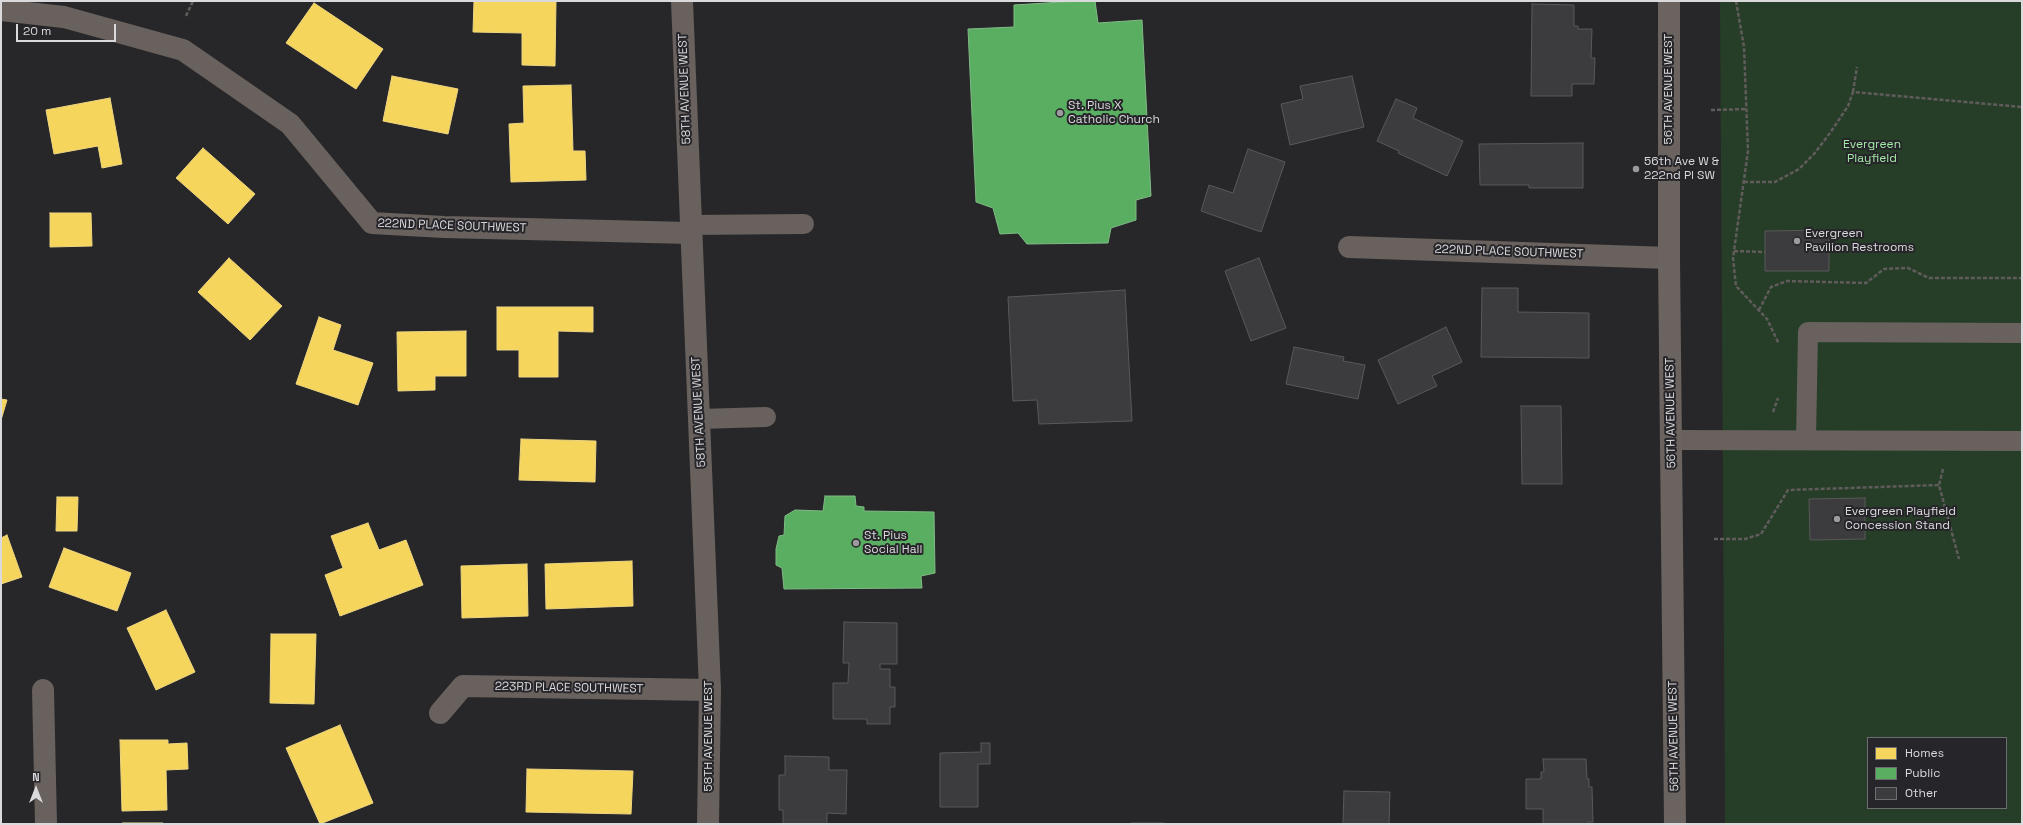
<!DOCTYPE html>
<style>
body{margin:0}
#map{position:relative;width:2023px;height:825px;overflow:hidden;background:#272628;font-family:"Space Grotesk",sans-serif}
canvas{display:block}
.frame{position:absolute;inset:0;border:2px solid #dad9dc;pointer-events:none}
.legend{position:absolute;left:1867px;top:737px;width:140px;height:72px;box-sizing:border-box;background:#262529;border:1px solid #6e6d71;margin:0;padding:5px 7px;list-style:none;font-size:12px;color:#dad9dc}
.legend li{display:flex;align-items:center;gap:8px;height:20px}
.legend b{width:20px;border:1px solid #6e6d71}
.north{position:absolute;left:16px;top:769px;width:40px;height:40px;-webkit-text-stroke:3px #262529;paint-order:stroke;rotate:0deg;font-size:11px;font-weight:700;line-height:16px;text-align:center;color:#dad9dc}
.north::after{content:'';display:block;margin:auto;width:14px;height:18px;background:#dad9dc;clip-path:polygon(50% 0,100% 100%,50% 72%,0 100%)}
.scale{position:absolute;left:16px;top:24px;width:100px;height:18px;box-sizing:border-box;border:2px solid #dad9dc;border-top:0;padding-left:5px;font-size:12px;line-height:14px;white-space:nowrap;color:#dad9dc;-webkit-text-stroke:3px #262529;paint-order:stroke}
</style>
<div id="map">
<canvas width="2023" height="825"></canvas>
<div class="frame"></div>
<ul class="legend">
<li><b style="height:11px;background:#f6d55c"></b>Homes</li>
<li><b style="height:11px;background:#5aae61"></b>Public</li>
<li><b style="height:11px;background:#3c3b3d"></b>Other</li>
</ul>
<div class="north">N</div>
<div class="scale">20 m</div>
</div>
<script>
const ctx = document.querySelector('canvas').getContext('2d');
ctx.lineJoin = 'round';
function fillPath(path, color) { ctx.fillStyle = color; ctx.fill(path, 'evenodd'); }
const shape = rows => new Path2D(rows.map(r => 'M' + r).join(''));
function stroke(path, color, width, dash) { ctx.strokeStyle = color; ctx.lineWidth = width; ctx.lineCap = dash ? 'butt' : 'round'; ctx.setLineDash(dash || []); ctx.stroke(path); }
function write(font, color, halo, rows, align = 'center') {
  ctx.font = font + ' "Space Grotesk",sans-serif'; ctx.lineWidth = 4; ctx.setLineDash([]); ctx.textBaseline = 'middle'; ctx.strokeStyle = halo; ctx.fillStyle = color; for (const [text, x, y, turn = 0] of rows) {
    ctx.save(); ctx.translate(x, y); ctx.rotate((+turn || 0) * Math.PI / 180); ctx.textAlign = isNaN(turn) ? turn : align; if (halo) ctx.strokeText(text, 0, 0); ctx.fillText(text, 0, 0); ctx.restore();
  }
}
fillPath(shape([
 [1720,1,2022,1,2022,824,1725,824],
 [1868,738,2006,738,2006,808,1868,808]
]), '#263e28');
const homes = shape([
 [474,1,556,1,555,66,522,65,522,33,473,32,474,1],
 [314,3,383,49,356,89,286,43,314,3],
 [392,76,458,89,448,134,383,121,392,76],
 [571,85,573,151,585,151,586,180,511,182,509,124,524,123,523,86,571,85],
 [110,98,122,164,102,168,98,146,54,154,46,110,110,98],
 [203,148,255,194,228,224,176,178,203,148],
 [50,213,91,213,92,246,50,247,50,213],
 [229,258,282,306,250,340,198,292,229,258],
 [497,307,593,307,593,332,558,331,558,377,519,377,519,350,497,350,497,307],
 [319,317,341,325,333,350,373,363,358,405,296,384,319,317],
 [466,331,466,376,435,376,435,390,398,391,397,332,466,331],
 [1,399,7,400,1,420,1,399],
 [521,439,596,441,595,482,519,480,521,439],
 [57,497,78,497,77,531,56,531,57,497],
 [368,523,379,550,406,540,423,585,340,616,325,575,343,568,331,536,368,523],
 [7,535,22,577,1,584,1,538,7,535],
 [64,548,131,573,117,611,49,587,64,548],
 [632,561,633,606,546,609,545,564,632,561],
 [527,564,528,616,462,618,461,566,527,564],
 [166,610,195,672,156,690,127,628,166,610],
 [271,634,316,634,314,704,270,703,271,634],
 [340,725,373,803,320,824,286,748,340,725],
 [120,740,168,740,168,744,187,743,188,769,166,770,167,810,122,811,120,740],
 [527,769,633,771,631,814,526,812,527,769],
 [123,823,163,823,163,824,123,824,123,823]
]);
fillPath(homes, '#f6d55c');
stroke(homes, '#eed682', 1);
const public = shape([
 [1078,1,1095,1,1098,23,1142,20,1151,196,1136,200,1136,220,1111,228,1108,243,1027,244,1018,233,1000,234,993,208,976,202,968,29,1014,27,1014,5,1078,1],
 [825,496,855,496,856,506,864,507,864,511,934,512,935,573,921,576,922,588,784,589,782,568,776,565,776,549,779,536,784,535,785,516,795,510,823,511,825,496]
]);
fillPath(public, '#5aae61');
stroke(public, '#80bb86', 1);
const building = shape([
 [1532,4,1574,5,1574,26,1578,26,1578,29,1592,29,1591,58,1595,58,1594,84,1572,84,1572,96,1531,96,1532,4],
 [1352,76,1364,127,1290,145,1281,104,1303,99,1300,86,1352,76],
 [1396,99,1417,108,1413,118,1463,141,1447,176,1398,153,1399,151,1377,141,1396,99],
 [1583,143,1583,188,1529,188,1529,185,1480,185,1479,144,1583,143],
 [1248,149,1285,162,1261,232,1201,211,1209,185,1233,193,1248,149],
 [1829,230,1829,271,1765,271,1765,231,1829,230],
 [1259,258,1286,328,1251,341,1225,271,1259,258],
 [1482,288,1518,288,1518,312,1589,313,1589,358,1481,357,1482,288],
 [1125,290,1132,421,1039,424,1037,400,1013,401,1008,297,1125,290],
 [1446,327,1462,362,1432,376,1437,386,1398,404,1378,360,1446,327],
 [1294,347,1344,357,1343,361,1365,365,1358,399,1286,384,1294,347],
 [1521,406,1561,406,1562,484,1522,484,1521,406],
 [1865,498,1865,539,1810,540,1809,499,1865,498],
 [844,622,897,623,897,664,880,664,880,669,890,669,890,687,895,687,895,707,890,707,890,724,867,724,867,719,833,719,833,683,848,683,849,663,843,663,844,622],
 [981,743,990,743,990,764,978,764,978,807,940,807,940,753,981,752,981,743],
 [785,756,829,757,829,770,847,770,846,814,827,813,827,824,783,824,783,810,779,810,779,775,785,775,785,756],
 [1543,759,1586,759,1587,779,1589,779,1589,787,1592,787,1593,822,1588,822,1588,824,1543,824,1543,809,1526,809,1526,779,1541,779,1541,772,1544,772,1543,759],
 [1344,791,1390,792,1389,824,1343,824,1344,791],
 [1132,823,1164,823,1164,824,1132,824,1132,823]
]);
fillPath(building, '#3c3b3d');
stroke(building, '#59585a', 1);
stroke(shape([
 [1736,1,1744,47,1748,151,1733,258,1736,286,1767,319,1779,344],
 [186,16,193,1],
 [1853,92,1857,67],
 [1711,110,1747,109],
 [1744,182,1775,182,1799,169,1814,154,1830,133,1848,106,1853,92,2022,107],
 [1734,251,1765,252],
 [1759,310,1771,287,1787,281,1866,283,1884,269,1908,268,1929,278,2022,278],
 [1773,412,1778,398],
 [1943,469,1939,485,1959,559],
 [1714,539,1745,539,1761,534,1788,490,1939,485]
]), '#605c5b', 2.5, [4, 2]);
stroke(shape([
 [690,225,804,224],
 [700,419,766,417],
 [1671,440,2022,441],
 [1806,440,1808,332,2022,333]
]), '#68615d', 20);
stroke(shape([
 [1,10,64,17,183,50,290,124,372,223,444,227,690,233],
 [1349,247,1669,258],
 [43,690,46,824],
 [440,713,463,686,710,690]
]), '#68615d', 22);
stroke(shape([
 [682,1,710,690,708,824]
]), '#68615d', 22);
stroke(shape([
 [1669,1,1669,258,1675,824]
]), '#6b635f', 22);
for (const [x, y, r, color] of [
 [1060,113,4,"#9b9a9d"],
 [1636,169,4,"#9b9a9d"],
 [1797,241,4,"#9b9a9d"],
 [1837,519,4,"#9b9a9d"],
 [856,543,4,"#9b9a9d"]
]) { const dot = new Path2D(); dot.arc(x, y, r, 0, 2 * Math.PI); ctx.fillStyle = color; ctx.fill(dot); stroke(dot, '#262529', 1.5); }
write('12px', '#dad9dc', '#262529', [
 ["58TH AVENUE WEST",685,89,-92],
 ["56TH AVENUE WEST",1669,89,-90],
 ["222ND PLACE SOUTHWEST",452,226,2],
 ["222ND PLACE SOUTHWEST",1509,252,2],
 ["58TH AVENUE WEST",699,412,-93],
 ["56TH AVENUE WEST",1671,413,-91],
 ["223RD PLACE SOUTHWEST",569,688,1],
 ["58TH AVENUE WEST",709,736,-90],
 ["56TH AVENUE WEST",1674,736,-91]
]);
write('12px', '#dad9dc', '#262529', [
 ["St. Pius X",1068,106],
 ["Catholic Church",1068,120],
 ["56th Ave W &",1644,162],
 ["222nd Pl SW",1644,176],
 ["Evergreen",1805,234],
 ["Pavilion Restrooms",1805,248],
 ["Evergreen Playfield",1845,512],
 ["Concession Stand",1845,526],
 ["St. Pius",864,536],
 ["Social Hall",864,550]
], 'left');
write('12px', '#a2e8a6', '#262529', [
 ["Evergreen",1872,145],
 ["Playfield",1872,159]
]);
</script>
